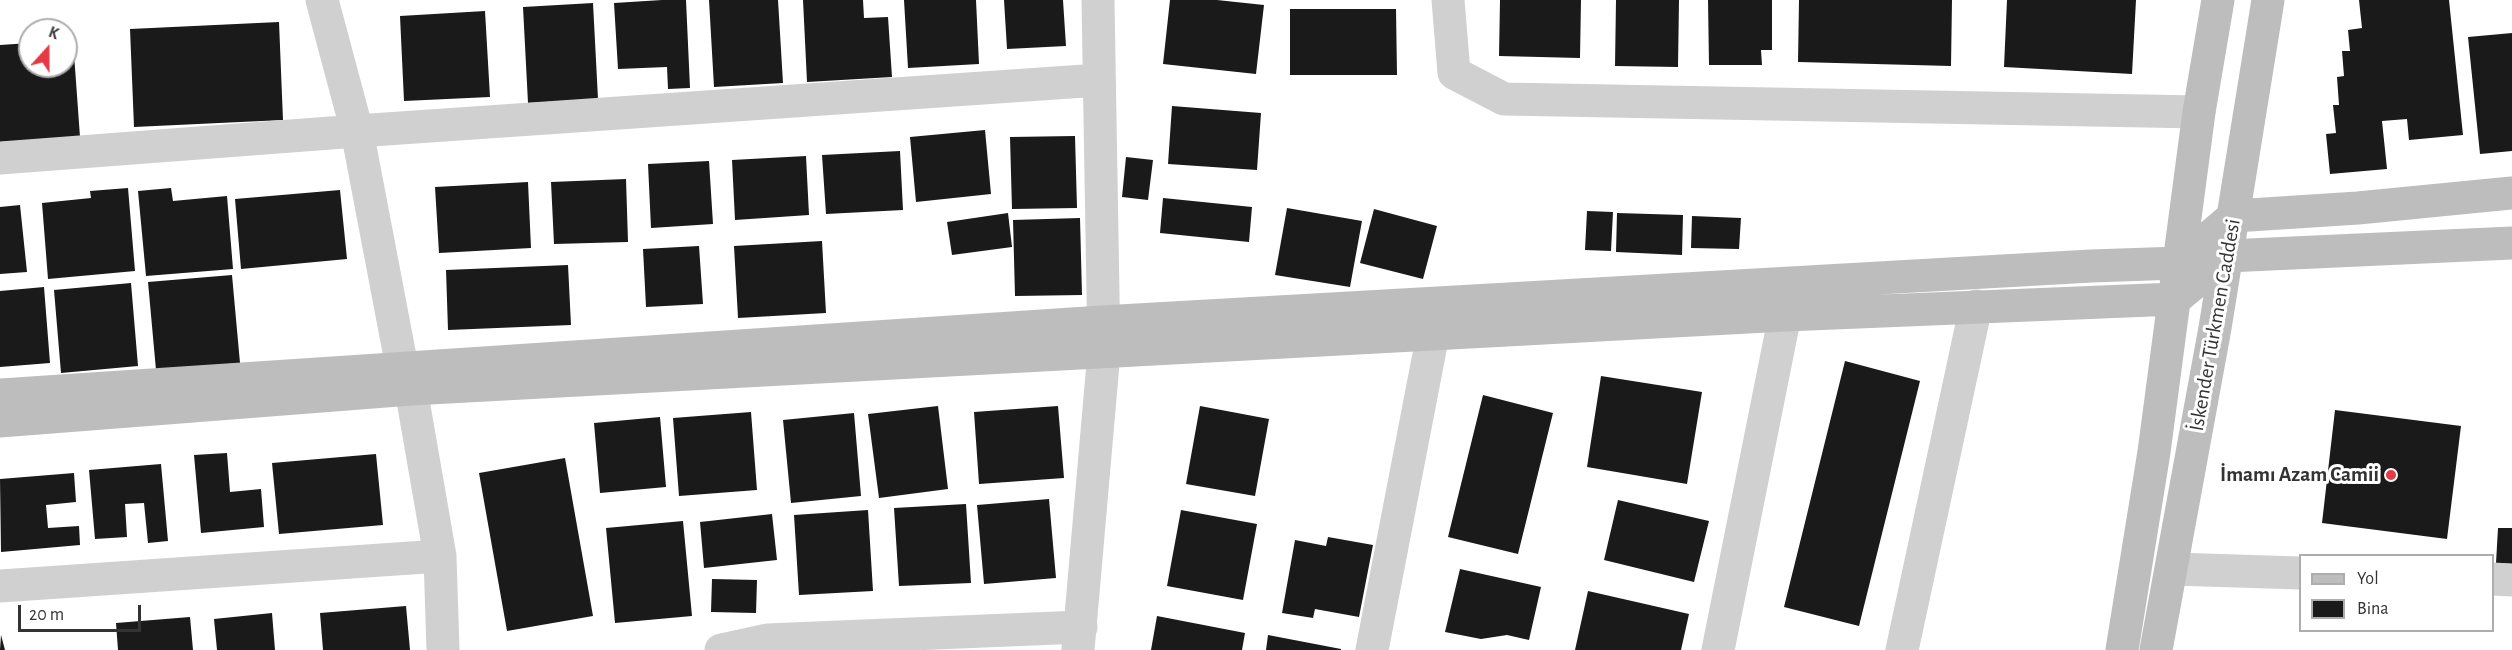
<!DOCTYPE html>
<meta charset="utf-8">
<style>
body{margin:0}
#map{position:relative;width:2512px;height:650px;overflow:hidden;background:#fff;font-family:"Alegreya Sans",sans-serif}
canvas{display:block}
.legend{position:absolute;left:2299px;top:554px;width:195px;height:78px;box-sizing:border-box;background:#fff;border:2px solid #adadad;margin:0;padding:8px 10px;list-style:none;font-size:18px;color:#333}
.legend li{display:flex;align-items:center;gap:12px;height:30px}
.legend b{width:30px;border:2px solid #adadad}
.north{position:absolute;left:18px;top:18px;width:60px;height:60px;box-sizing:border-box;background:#fff;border:2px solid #adadad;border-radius:50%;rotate:21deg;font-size:16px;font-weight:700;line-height:24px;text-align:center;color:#333}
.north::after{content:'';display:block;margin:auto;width:21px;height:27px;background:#e63946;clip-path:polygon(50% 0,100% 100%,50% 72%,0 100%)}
.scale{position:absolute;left:18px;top:605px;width:123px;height:27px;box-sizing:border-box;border:3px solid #333;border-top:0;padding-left:8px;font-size:18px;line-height:21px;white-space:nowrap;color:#333;-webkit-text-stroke:4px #fff;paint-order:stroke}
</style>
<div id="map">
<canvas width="2512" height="650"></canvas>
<ul class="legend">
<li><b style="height:8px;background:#bdbdbd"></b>Yol</li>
<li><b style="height:16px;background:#1a1a1a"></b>Bina</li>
</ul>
<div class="north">K</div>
<div class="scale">20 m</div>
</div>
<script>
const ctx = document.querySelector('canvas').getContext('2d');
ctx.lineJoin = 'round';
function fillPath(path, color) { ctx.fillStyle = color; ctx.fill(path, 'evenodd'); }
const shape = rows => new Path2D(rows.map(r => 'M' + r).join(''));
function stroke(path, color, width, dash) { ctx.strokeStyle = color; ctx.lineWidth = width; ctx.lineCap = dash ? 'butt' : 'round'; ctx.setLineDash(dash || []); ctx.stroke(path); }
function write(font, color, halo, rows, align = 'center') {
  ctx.font = font + ' "Alegreya Sans",sans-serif'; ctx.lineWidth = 6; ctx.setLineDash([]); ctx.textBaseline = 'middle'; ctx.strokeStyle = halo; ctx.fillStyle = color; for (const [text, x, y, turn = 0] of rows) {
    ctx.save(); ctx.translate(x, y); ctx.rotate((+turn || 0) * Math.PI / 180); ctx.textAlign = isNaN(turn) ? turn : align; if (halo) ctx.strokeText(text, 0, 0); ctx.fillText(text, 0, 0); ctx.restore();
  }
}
fillPath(shape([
 [662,0,686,0,690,88,668,89,667,67,618,69,614,3],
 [709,0,778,0,783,83,714,87],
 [803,0,863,0,864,18,888,17,892,77,807,82],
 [904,0,976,0,979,64,908,68],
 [1004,0,1063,0,1066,46,1007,49],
 [1170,0,1217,0,1264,5,1256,74,1163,64],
 [1500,0,1581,0,1580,58,1499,56],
 [1616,0,1679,0,1678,67,1615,66],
 [1708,0,1772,0,1772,50,1761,50,1762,65,1709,65],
 [1799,0,1952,0,1951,66,1798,62],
 [2007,0,2136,0,2132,74,2004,67],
 [2359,0,2449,0,2463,135,2409,140,2407,119,2382,121,2387,169,2330,174,2326,134,2336,133,2333,105,2339,105,2337,77,2344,76,2342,51,2350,51,2348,30,2362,28],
 [593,3,598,99,528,103,523,7],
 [1290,9,1396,9,1397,75,1290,75],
 [485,11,490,97,404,101,400,16],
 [279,22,283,120,134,127,130,29],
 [2512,33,2512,151,2480,154,2468,37],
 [66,40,73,40,80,137,0,142,0,45,30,43,30,66,66,66],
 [1172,106,1261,113,1257,170,1168,164],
 [985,130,991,194,916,202,910,137],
 [1075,136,1077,208,1012,209,1010,137],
 [900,151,903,210,826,214,822,155],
 [806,156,809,215,735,220,732,160],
 [1126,157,1153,160,1148,200,1122,197],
 [709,161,713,224,651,228,648,164],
 [626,179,628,242,554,244,551,182],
 [528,182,531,248,439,253,435,187],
 [128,188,135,271,48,279,42,203,91,198,90,191],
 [171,188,173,201,227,196,233,269,146,276,138,191],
 [340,190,347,259,241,269,235,199],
 [1163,198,1252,207,1249,242,1160,233],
 [20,205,27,272,0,274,0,207],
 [1287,208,1362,221,1350,287,1275,275],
 [1374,209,1437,226,1423,279,1360,263],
 [1587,211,1613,212,1611,251,1585,250],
 [1008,213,1012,247,952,255,947,222],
 [1617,213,1683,215,1682,255,1616,252],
 [1692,216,1741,218,1739,249,1691,248],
 [1080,218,1082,295,1015,296,1013,220],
 [822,241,826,313,738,318,734,246],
 [699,246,703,304,646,307,643,249],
 [568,265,571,325,448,330,446,270],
 [232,275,240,363,156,370,148,282],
 [131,283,138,366,61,373,54,290],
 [44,287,50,363,0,367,0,291],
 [1845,361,1920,381,1859,626,1784,607],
 [1601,376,1702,392,1687,484,1587,467],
 [1483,395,1553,413,1518,554,1448,537],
 [938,406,948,489,879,498,868,414],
 [1058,406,1064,478,979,484,974,412],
 [1200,406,1269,419,1255,496,1186,484],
 [2335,410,2461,426,2447,539,2322,523],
 [751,412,757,490,679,496,673,418],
 [854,413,861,496,791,503,783,420],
 [660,417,666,487,600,493,594,423],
 [227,453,230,492,261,489,264,527,201,533,194,455],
 [376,454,383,525,279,534,272,463],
 [565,458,593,616,507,631,479,473],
 [161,464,168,541,148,543,144,503,125,504,127,537,95,539,89,470],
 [74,473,76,502,46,505,48,528,79,526,80,545,1,552,0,479],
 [1049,499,1056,578,984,584,977,505],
 [1618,500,1709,521,1694,582,1604,560],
 [966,504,971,583,899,586,894,508],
 [868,510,873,591,799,595,794,515],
 [1181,510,1257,524,1243,600,1167,586],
 [772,514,777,560,704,568,700,522],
 [683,521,692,616,615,623,606,528],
 [2498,528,2512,528,2512,564,2496,563],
 [1328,537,1373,545,1359,617,1315,609,1313,618,1282,613,1295,540,1326,546],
 [1460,569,1541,587,1529,640,1507,635,1481,639,1445,632],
 [712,579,757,580,756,613,711,612],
 [1588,591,1689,614,1681,650,1575,650],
 [406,606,410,650,323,650,320,613],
 [272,613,275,650,217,650,214,619],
 [1157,616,1245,633,1242,650,1151,650],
 [190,617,193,650,118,650,116,623],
 [1,635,5,650,0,650],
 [1268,635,1341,649,1341,650,1266,650]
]), '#1a1a1a');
stroke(shape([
 [322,0,357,131,402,367,411,389,440,556,443,650],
 [1448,0,1454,73,1504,99,2199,112],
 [0,158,357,131,1099,80],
 [2173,569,2300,573],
 [2492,579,2512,580],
 [0,586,440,556],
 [721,650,767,640,1081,627],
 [1078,650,1104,352,1098,0],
 [1372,650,1433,334],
 [1718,650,1785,315],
 [1902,650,1976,306]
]), '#d0d0d0', 33);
stroke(shape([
 [0,395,1102,322,2091,266,2179,263,2234,216,2358,208,2512,193],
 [0,421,411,389,1785,315,2175,299,2227,256,2512,243],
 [2122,650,2154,452,2199,112,2218,0],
 [2156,650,2215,328,2268,0]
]), '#bdbdbd', 33);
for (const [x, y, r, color] of [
 [2391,475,6,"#e63946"]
]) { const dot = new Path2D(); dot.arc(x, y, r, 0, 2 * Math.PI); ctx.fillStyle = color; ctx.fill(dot); stroke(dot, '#fff', 2); }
write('21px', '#333', '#fff', [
 ["İskender Türkmen Caddesi",2215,325,-80]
]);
write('bold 21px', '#333', '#fff', [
 ["İmamı Azam Camii",2379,475]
], 'right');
</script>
